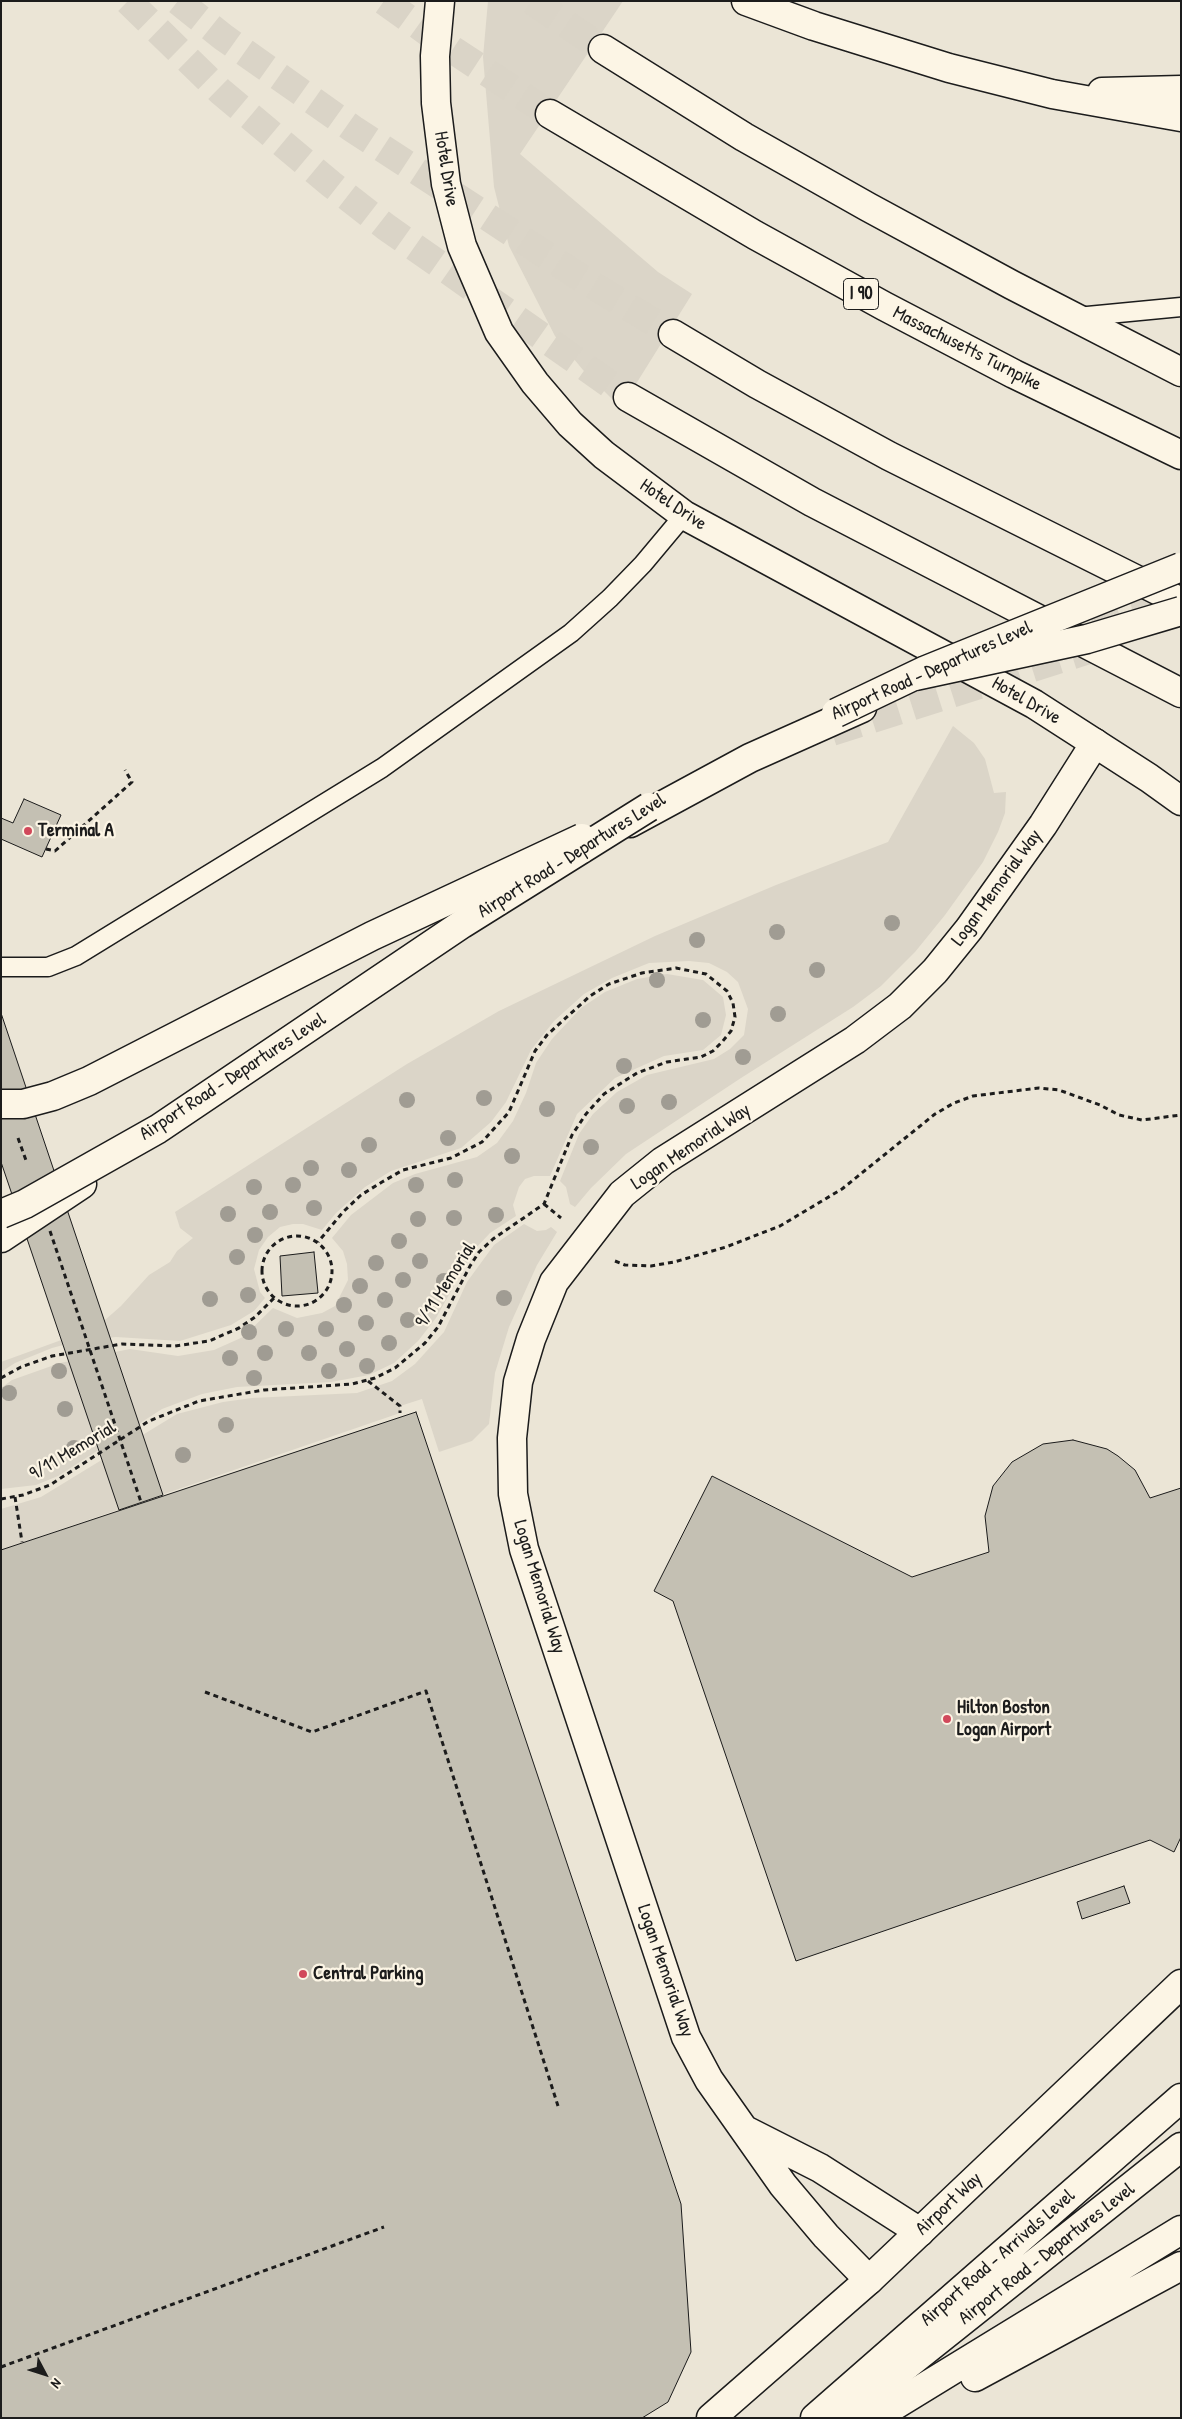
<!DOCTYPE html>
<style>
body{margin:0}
#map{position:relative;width:1182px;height:2419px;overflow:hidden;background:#fcf5e5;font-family:"Patrick Hand",sans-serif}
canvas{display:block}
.frame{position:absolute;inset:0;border:2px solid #1c1c1c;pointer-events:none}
.north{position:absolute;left:20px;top:2349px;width:50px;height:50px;-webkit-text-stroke:4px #fcf5e5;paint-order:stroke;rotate:130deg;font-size:14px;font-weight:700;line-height:20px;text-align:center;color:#1c1c1c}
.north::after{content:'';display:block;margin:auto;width:18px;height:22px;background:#1c1c1c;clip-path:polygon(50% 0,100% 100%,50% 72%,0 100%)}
</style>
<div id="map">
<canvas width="1182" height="2419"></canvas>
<div class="frame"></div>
<div class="north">N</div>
</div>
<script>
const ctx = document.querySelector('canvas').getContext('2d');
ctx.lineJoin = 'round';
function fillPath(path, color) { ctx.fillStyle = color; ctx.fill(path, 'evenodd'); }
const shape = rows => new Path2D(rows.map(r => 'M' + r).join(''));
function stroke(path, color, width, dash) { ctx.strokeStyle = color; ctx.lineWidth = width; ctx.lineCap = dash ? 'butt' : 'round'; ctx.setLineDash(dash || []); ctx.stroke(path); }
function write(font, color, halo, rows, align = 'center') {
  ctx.font = font + ' "Patrick Hand",sans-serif'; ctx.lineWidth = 4.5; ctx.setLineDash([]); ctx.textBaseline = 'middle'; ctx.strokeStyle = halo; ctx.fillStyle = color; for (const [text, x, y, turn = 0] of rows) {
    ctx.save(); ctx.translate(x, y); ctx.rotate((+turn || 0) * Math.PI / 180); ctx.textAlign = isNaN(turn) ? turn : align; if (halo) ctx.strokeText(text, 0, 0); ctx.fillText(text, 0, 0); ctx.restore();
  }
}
fillPath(shape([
 [1,1,1181,1,1181,2418,1,2418]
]), '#ebe5d6');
fillPath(shape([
 [488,1,623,1,520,154,658,272,692,294,621,408,583,370,555,336,509,246,494,187,489,128,483,57],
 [953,726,974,743,985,759,994,793,1006,792,1005,813,998,832,983,862,945,915,915,952,881,986,853,1007,741,1078,626,1154,591,1188,575,1207,570,1204,566,1187,560,1181,579,1134,593,1114,617,1092,647,1075,714,1059,730,1049,744,1035,748,1009,738,982,727,972,709,963,689,961,649,963,612,978,584,994,554,1021,531,1050,506,1102,491,1122,461,1148,391,1171,365,1187,336,1213,322,1230,303,1224,293,1224,280,1227,268,1237,259,1250,254,1269,260,1292,265,1298,254,1311,231,1325,180,1341,116,1337,78,1341,52,1348,15,1363,1,1372,1,1362,97,1327,121,1306,149,1275,170,1262,177,1251,193,1238,180,1228,175,1212,407,1064,499,1011,655,936,776,885,888,842],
 [667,974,703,980,723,997,726,1015,721,1035,703,1050,664,1056,615,1078,577,1114,550,1176,534,1176,525,1179,519,1187,513,1205,516,1216,490,1233,473,1251,436,1318,418,1341,394,1363,369,1375,331,1382,237,1387,202,1394,162,1409,58,1476,36,1485,1,1489,1,1388,12,1380,60,1363,130,1349,178,1356,214,1350,243,1337,273,1308,297,1318,322,1313,335,1306,348,1280,347,1264,343,1251,332,1238,351,1215,393,1183,415,1174,477,1157,497,1143,513,1121,526,1093,536,1063,552,1039,581,1008,605,992,637,979],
 [524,1224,537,1231,546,1230,551,1227,557,1232,537,1265,509,1327,495,1373,489,1424,472,1441,439,1452,422,1399,400,1406,400,1413,1,1550,1,1509,41,1497,177,1414,223,1402,252,1398,357,1393,392,1381,415,1364,444,1332,467,1282,494,1245]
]), '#dbd5c8');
const building = shape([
 [24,799,61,815,42,857,1,839,1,818,13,823,24,799],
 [1,1013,163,1495,119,1510,1,1162,1,1013],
 [314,1252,318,1293,282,1296,280,1256,314,1252],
 [416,1412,681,2204,691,2352,668,2402,642,2418,1,2418,1,1550,416,1412],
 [1073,1440,1107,1449,1118,1456,1135,1470,1150,1498,1181,1488,1181,1837,1174,1852,1150,1840,796,1961,673,1601,654,1591,712,1476,912,1577,989,1552,985,1516,993,1486,1012,1462,1043,1444,1073,1440],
 [1124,1886,1130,1903,1082,1919,1077,1902,1124,1886]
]);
fillPath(building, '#c4c0b3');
stroke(building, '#1c1c1c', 1);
stroke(shape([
 [1053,637,1181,590]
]), '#dad4c7', 28, [28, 14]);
stroke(shape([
 [128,1,220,91,331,184,386,227,628,397],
 [178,1,223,37,353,129,581,278,673,334],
 [384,1,444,44,550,114],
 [532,1,603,49],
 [832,732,1098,647]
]), '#dad4c7', 28, [28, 14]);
const lane = shape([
 [1077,317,1181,307],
 [1,967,48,967,76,956,382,768,571,633,610,598,643,564,684,515]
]);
const street = shape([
 [747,2131,820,2168,920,2232],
 [869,2280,826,2236,783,2185,709,2080,686,2037,524,1549,513,1494,512,1438,518,1382,531,1339,554,1282,622,1194,663,1161,855,1040,900,1006,935,971,969,929,1043,825,1095,743]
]);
const secondary = shape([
 [440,1,435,56,436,103,446,184,462,246,499,332,535,383,570,424,604,455,684,515,1034,704,1149,778,1181,801],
 [711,2418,869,2280,1181,1984]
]);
const primary = shape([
 [630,823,750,758,862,708],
 [1,1238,82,1184],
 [815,2418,1181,2098],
 [844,2418,907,2365,1181,2147]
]);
const highway = shape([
 [746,1,814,26,949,68,1052,94,1181,117],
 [603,49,744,137,868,207,1012,285,1181,372],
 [1102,92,1181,90],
 [550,114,755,235,884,306,1014,374,1181,455],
 [673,334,757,384,889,456,1181,602],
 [628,397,812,502,1181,693],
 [975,2377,1181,2266],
 [874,2418,1181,2230]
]);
stroke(lane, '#1c1c1c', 21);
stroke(street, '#1c1c1c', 31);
stroke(secondary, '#1c1c1c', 31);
stroke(primary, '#1c1c1c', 31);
stroke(highway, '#1c1c1c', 31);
stroke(shape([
 [46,849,55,851,132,782,125,770],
 [544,1204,561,1218],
 '262 1271a35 35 0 1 1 70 0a35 35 0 1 1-70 0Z',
 [615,1261,625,1265,651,1266,674,1262,726,1247,780,1226,842,1189,935,1114,954,1103,973,1096,1039,1088,1059,1090,1100,1105,1119,1115,1142,1120,1181,1115],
 [1,1378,21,1367,52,1356,122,1344,175,1346,209,1341,239,1328,255,1317,274,1298],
 [368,1381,400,1406,400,1413],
 [15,1497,22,1542],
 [1,1499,23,1495,50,1485,149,1421,199,1401,264,1390,352,1384,375,1378,395,1368,425,1343,438,1327,470,1266,479,1252,493,1239,544,1204,572,1135,586,1114,604,1094,637,1073,667,1062,701,1057,713,1051,722,1042,731,1031,735,1017,733,1003,727,991,706,974,676,968,642,973,609,984,590,996,547,1035,535,1051,509,1112,482,1142,451,1158,403,1170,382,1182,361,1195,343,1212,318,1242],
 [205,1692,312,1732,426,1691,558,2106],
 [1,2367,384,2227]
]), '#1c1c1c', 3, [5, 4]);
stroke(lane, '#fcf5e5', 18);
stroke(street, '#fcf5e5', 28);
stroke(secondary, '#fcf5e5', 28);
stroke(primary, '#fcf5e5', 28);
stroke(highway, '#fcf5e5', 28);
const secondaryBridge = shape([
 [1,1104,23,1104,53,1096,89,1081,372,936,582,838]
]);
const primaryBridge = shape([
 [836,713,926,670,1181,567],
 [1,1214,25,1204,158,1129,462,924,649,807]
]);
const highwayBridge = shape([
 [915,676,1087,639,1181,611]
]);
stroke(secondaryBridge, '#1c1c1c', 31, []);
stroke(primaryBridge, '#1c1c1c', 31, []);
stroke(highwayBridge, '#1c1c1c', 31, []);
stroke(shape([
 [18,1138,27,1163],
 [50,1231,141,1502]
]), '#1c1c1c', 3, [5, 4]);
stroke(secondaryBridge, '#fcf5e5', 28);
stroke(primaryBridge, '#fcf5e5', 28);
stroke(highwayBridge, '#fcf5e5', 28);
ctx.fillStyle = '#a09c93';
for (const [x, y] of [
 [892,923],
 [777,932],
 [697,940],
 [817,970],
 [657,980],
 [778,1014],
 [703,1020],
 [743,1057],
 [624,1066],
 [484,1098],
 [407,1100],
 [669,1102],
 [627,1106],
 [547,1109],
 [448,1138],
 [369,1145],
 [591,1147],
 [512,1156],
 [311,1168],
 [349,1170],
 [455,1180],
 [293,1185],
 [416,1185],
 [254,1187],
 [314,1208],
 [270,1212],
 [228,1214],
 [496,1215],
 [454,1218],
 [418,1219],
 [255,1235],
 [399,1241],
 [237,1257],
 [420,1261],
 [376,1263],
 [403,1280],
 [444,1281],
 [360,1286],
 [248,1295],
 [504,1298],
 [210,1299],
 [385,1300],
 [344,1305],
 [408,1320],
 [366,1323],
 [286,1329],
 [326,1329],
 [249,1332],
 [389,1343],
 [347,1349],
 [265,1353],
 [309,1353],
 [230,1358],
 [367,1366],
 [59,1371],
 [329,1371],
 [254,1378],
 [9,1393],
 [65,1409],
 [226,1425],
 [74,1448],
 [183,1455]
]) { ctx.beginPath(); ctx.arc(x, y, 8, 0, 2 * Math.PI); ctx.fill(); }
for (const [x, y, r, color] of [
 [28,831,5,"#d1495b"],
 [947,1719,5,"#d1495b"],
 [303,1974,5,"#d1495b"]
]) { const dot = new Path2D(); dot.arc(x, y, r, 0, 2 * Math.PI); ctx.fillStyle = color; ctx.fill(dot); stroke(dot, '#fcf5e5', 2); }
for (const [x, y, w] of [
 [861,294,35]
]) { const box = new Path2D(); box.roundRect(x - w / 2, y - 15.5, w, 31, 4); ctx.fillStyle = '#fcf5e5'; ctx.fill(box); stroke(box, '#1c1c1c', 1); }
write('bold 18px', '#1c1c1c', null, [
 ["I 90",861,294]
]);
write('19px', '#1c1c1c', '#fcf5e5', [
 ["Hotel Drive",446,169,81],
 ["Massachusetts Turnpike",967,349,27],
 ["Hotel Drive",673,505,34],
 ["Airport Road - Departures Level",932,671,-24],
 ["Hotel Drive",1026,701,30],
 ["Airport Road - Departures Level",572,856,-32],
 ["Logan Memorial Way",997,888,-54],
 ["Airport Road - Departures Level",233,1077,-33],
 ["Logan Memorial Way",691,1147,-34],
 ["9/11 Memorial",446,1285,-58],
 ["9/11 Memorial",73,1451,-31],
 ["Logan Memorial Way",539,1587,73],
 ["Logan Memorial Way",665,1971,71],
 ["Airport Way",949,2204,-43],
 ["Airport Road - Departures Level",1047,2254,-38],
 ["Airport Road - Arrivals Level",998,2258,-41]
]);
write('bold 19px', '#1c1c1c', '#fcf5e5', [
 ["Terminal A",38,831],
 ["Hilton Boston",957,1708],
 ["Logan Airport",957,1730],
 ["Central Parking",313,1974]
], 'left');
</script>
